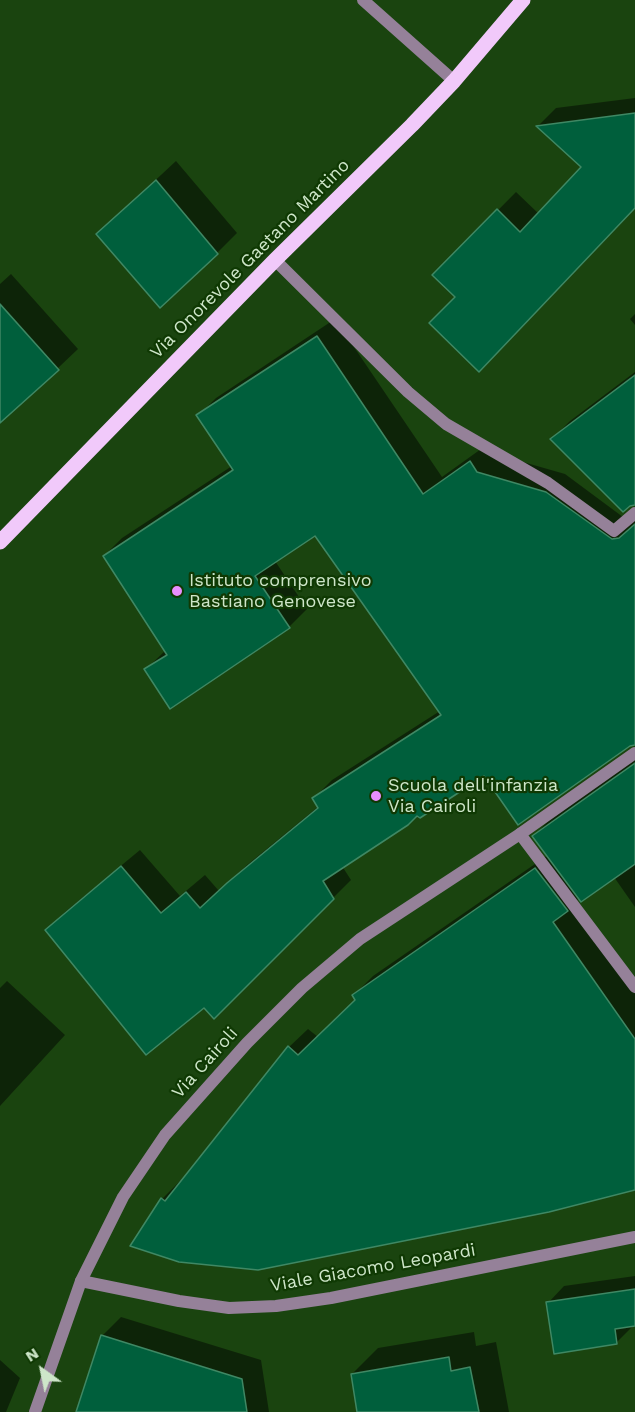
<!DOCTYPE html>
<style>
body{margin:0}
#map{position:relative;width:635px;height:1412px;overflow:hidden;background:#1a440f;font-family:"Work Sans",sans-serif}
canvas{display:block}
.north{position:absolute;left:12px;top:1340px;width:60px;height:60px;-webkit-text-stroke:4px #0f3903;paint-order:stroke;rotate:327deg;font-size:16px;font-weight:700;line-height:24px;text-align:center;color:#cee6c9}
.north::after{content:'';display:block;margin:auto;width:21px;height:27px;background:#cee6c9;clip-path:polygon(50% 0,100% 100%,50% 72%,0 100%)}
</style>
<div id="map">
<canvas width="635" height="1412"></canvas>
<div class="north">N</div>
</div>
<script>
const ctx = document.querySelector('canvas').getContext('2d');
ctx.lineJoin = 'round';
function fillPath(path, color) { ctx.fillStyle = color; ctx.fill(path, 'evenodd'); }
const shape = rows => new Path2D(rows.map(r => 'M' + r).join(''));
function stroke(path, color, width, dash) { ctx.strokeStyle = color; ctx.lineWidth = width; ctx.lineCap = dash ? 'butt' : 'round'; ctx.setLineDash(dash || []); ctx.stroke(path); }
function write(font, color, halo, rows, align = 'center') {
  ctx.font = font + ' "Work Sans",sans-serif'; ctx.lineWidth = 4.5; ctx.setLineDash([]); ctx.textBaseline = 'middle'; ctx.strokeStyle = halo; ctx.fillStyle = color; for (const [text, x, y, turn = 0] of rows) {
    ctx.save(); ctx.translate(x, y); ctx.rotate((+turn || 0) * Math.PI / 180); ctx.textAlign = isNaN(turn) ? turn : align; if (halo) ctx.strokeText(text, 0, 0); ctx.fillText(text, 0, 0); ctx.restore();
  }
}
fillPath(shape([
 [635,98,635,206,457,297,434,275,516,192,539,214,583,167,538,126,556,108],
 [176,161,237,233,217,253,118,215],
 [11,274,78,349,58,368,0,421,0,284],
 [635,314,635,325,630,319],
 [335,319,442,477,488,444,495,454,565,474,627,520,632,522,635,521,635,742,484,774,417,814,342,866,351,880,247,984,204,1005,47,930,65,912,140,850,180,896,205,875,219,891,247,865,319,806,314,798,332,780,440,711,315,534,275,561,307,609,289,627,146,669,166,650,104,556,122,538,232,466,198,416,216,398],
 [635,372,635,504,552,439,570,421],
 [635,759,635,907,614,877,580,897,573,904,635,994,635,1189,133,1245,162,1199,181,1180,183,1182,289,1047,308,1029,318,1037,357,1000,354,995,373,976,548,855,534,836,551,818],
 [7,981,65,1035,0,1106,0,988],
 [635,1276,635,1324,617,1342,548,1303,564,1286],
 [121,1317,261,1360,269,1412,78,1412,102,1336],
 [474,1332,476,1346,496,1342,509,1412,358,1412,352,1374,378,1348],
 [0,1360,20,1378,6,1412,0,1412]
]), '#0007');
const building = shape([
 [635,113,635,208,479,372,429,323,455,297,432,275,497,209,520,232,581,167,536,126,635,113],
 [156,180,218,254,160,308,96,234,156,180],
 [0,304,59,370,0,423,0,304],
 [317,336,423,494,470,461,477,472,546,492,612,539,619,538,635,524,635,745,630,746,518,825,484,776,420,818,417,816,408,825,323,881,334,899,214,1019,204,1008,146,1055,45,930,121,866,161,913,186,892,200,908,227,883,318,808,312,798,441,715,315,536,255,576,290,628,170,709,144,669,167,655,103,556,233,470,196,415,317,336],
 [635,375,635,505,630,506,623,512,550,439,635,375],
 [635,763,635,864,581,902,532,836,635,763],
 [535,868,568,911,553,922,635,1039,635,1190,549,1212,258,1270,179,1262,130,1246,161,1198,165,1201,288,1046,298,1055,355,1000,352,995,535,868],
 [635,1289,635,1326,615,1329,617,1344,554,1354,546,1302,635,1289],
 [101,1335,242,1379,247,1412,76,1412,101,1335],
 [449,1357,451,1371,470,1367,479,1412,357,1412,351,1374,449,1357]
]);
fillPath(building, '#005f3c');
stroke(building, '#3f8864', 1.5);
stroke(shape([
 [363,0,454,81],
 [275,260,408,392,446,424,548,483,614,531,635,513],
 [520,834,635,987],
 [81,1281,179,1301,229,1308,276,1306,331,1298,635,1237]
]), '#958199', 12);
stroke(shape([
 [35,1412,81,1281,123,1197,165,1135,247,1043,302,988,360,939,520,834,635,753]
]), '#958199', 12);
stroke(shape([
 [0,542,275,260,412,125,454,81,523,0]
]), '#f1c9fa', 15);
for (const [x, y, r, color] of [
 [177,591,6,"#e98efe"],
 [376,796,6,"#e98efe"]
]) { const dot = new Path2D(); dot.arc(x, y, r, 0, 2 * Math.PI); ctx.fillStyle = color; ctx.fill(dot); stroke(dot, '#0f3903', 2); }
write('18px', '#cee6c9', '#0f3903', [
 ["Via Onorevole Gaetano Martino",250,259,-45],
 ["Via Cairoli",205,1063,-48],
 ["Viale Giacomo Leopardi",373,1268,-10]
]);
write('18px', '#cee6c9', '#0f3903', [
 ["Istituto comprensivo",189,581],
 ["Bastiano Genovese",189,602],
 ["Scuola dell'infanzia",388,786],
 ["Via Cairoli",388,807]
], 'left');
</script>
